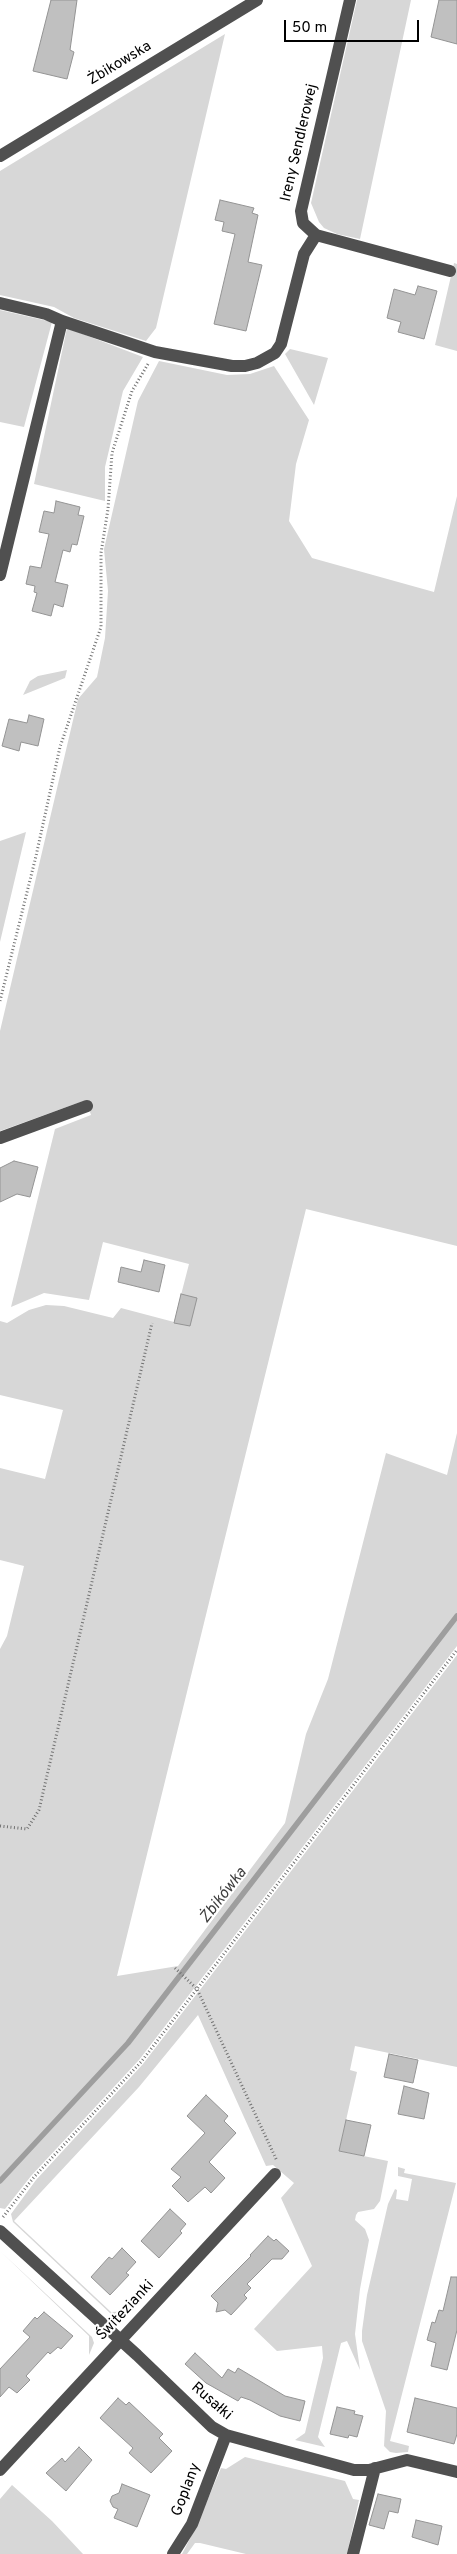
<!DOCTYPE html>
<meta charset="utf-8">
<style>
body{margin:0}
#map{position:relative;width:457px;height:2554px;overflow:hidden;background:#fff;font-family:Overpass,sans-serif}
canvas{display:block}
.scale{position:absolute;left:284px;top:20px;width:135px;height:22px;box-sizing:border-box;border:2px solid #000;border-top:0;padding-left:6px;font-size:15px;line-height:18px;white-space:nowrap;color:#000;-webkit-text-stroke:4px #fff;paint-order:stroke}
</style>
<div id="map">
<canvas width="457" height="2554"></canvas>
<div class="scale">50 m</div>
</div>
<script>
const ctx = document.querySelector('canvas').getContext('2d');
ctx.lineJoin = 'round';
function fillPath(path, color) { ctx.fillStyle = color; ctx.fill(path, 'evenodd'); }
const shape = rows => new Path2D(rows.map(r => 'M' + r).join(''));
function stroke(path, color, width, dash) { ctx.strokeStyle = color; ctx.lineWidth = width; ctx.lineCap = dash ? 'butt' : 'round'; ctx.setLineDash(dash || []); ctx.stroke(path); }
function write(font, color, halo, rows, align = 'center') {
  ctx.font = font + ' Overpass,sans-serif'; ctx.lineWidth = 4; ctx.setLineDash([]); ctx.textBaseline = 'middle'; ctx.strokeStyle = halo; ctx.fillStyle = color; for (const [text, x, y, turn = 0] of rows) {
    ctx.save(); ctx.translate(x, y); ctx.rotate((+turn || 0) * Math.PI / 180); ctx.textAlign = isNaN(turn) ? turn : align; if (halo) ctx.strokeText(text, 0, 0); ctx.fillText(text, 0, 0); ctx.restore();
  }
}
fillPath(shape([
 [357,0,411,0,360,239,337,234,324,228,319,222,311,203],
 [225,34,156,328,146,341,74,318,54,307,0,295,0,171],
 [454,263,457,264,457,351,435,345],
 [0,310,52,322,24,427,0,422],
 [67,328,143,357,123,391,105,467,105,501,34,484],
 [290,349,328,358,314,405,285,354],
 [159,361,227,375,250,374,274,366,309,420,296,464,289,521,312,558,434,592,457,496,457,1246,306,1209,117,1976,178,1966,285,1823,306,1734,328,1679,386,1453,447,1475,457,1433,457,1646,139,2060,31,2176,5,2209,0,2208,0,1649,7,1636,24,1566,0,1560,0,1468,45,1479,63,1410,0,1395,0,1321,7,1323,29,1310,46,1305,64,1306,113,1318,121,1308,174,1322,189,1264,103,1242,89,1300,44,1293,11,1307,55,1129,91,1115,86,1100,0,1131,0,1031,78,699,97,677,105,638,108,591,104,549,138,401],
 [67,670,65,678,23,695,30,681,38,676],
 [26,832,0,942,0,841],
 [457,1655,457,2067,355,2046,350,2070,357,2072,339,2151,388,2161,380,2201,374,2209,358,2212,356,2215,355,2220,365,2229,369,2240,360,2289,355,2334,360,2370,347,2341,341,2343,318,2437,325,2447,295,2440,305,2433,323,2358,322,2346,277,2351,254,2329,312,2266,281,2198,294,2183,273,2165,266,2166,198,2015,139,2087,14,2221,111,2312,130,2311,118,2316,111,2314,13,2222,11,2214,36,2180,143,2064],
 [398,2167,405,2169,404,2173,456,2183,390,2441,409,2446,408,2452,396,2453,390,2452,384,2446,386,2411,362,2341,362,2331,367,2295,388,2204,395,2189,397,2190,396,2199,408,2201,412,2179,398,2176],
 [0,2251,92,2337,94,2343,89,2355,89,2336],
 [245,2457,345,2481,353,2499,359,2500,347,2554,246,2554,200,2543,195,2543,187,2554,182,2554,196,2527,221,2468,226,2469],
 [12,2485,52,2521,83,2554,0,2554,0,2499]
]), '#d7d7d7');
stroke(shape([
 [0,2181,128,2043,457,1616]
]), '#9e9e9e', 5.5);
const building = shape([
 [51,0,77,0,70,50,74,52,67,79,33,71,51,0],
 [439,0,457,0,457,44,431,37,439,0],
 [220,200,254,208,252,213,258,215,248,262,262,265,246,331,214,324,235,234,222,231,224,222,215,220,220,200],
 [418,286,437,291,424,339,398,332,401,322,387,318,394,289,415,295,418,286],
 [56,501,80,507,78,515,84,516,77,545,72,544,70,552,63,550,55,582,68,585,63,607,54,604,51,616,32,611,37,593,34,592,35,586,26,584,30,566,41,568,49,534,39,532,44,511,54,513,56,501],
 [29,715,44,719,38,746,21,742,19,751,2,746,9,719,27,723,29,715],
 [14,1161,38,1167,30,1197,17,1194,0,1202,0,1168,14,1161],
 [144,1260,165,1265,159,1292,118,1282,121,1267,141,1272,144,1260],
 [181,1294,197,1298,190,1326,174,1323,181,1294],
 [389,2054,418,2060,413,2083,384,2077,389,2054],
 [404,2086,429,2093,424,2119,398,2114,404,2086],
 [206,2095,228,2116,224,2121,236,2133,209,2162,225,2178,211,2193,205,2187,188,2202,172,2186,181,2177,171,2169,205,2133,187,2116,206,2095],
 [346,2120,371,2125,364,2156,339,2151,346,2120],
 [170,2209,186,2224,180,2231,182,2233,159,2258,141,2241,170,2209],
 [268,2236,274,2241,276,2239,289,2251,282,2259,272,2259,247,2284,251,2288,244,2295,247,2298,231,2315,225,2310,216,2312,218,2303,211,2296,251,2256,250,2255,268,2236],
 [122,2248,136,2262,126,2273,129,2275,110,2295,91,2277,109,2257,112,2259,122,2248],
 [451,2277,457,2277,457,2330,447,2370,431,2366,436,2343,427,2340,432,2322,435,2323,439,2310,443,2311,451,2277],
 [44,2312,73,2336,61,2349,58,2347,50,2354,48,2352,26,2376,30,2380,17,2393,9,2387,0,2397,0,2369,30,2337,23,2331,35,2317,37,2319,44,2312],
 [195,2353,222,2378,228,2369,235,2373,238,2368,285,2396,305,2401,300,2421,280,2416,250,2400,241,2397,238,2401,206,2383,185,2364,195,2353],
 [118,2398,126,2405,129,2402,163,2434,159,2438,172,2451,151,2473,129,2453,133,2448,100,2418,118,2398],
 [415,2398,457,2408,457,2434,454,2444,407,2432,415,2398],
 [337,2407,355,2411,354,2414,363,2416,357,2437,349,2435,348,2438,330,2434,337,2407],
 [79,2447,92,2460,66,2491,46,2473,62,2458,65,2462,79,2447],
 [122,2484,150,2495,137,2527,114,2518,118,2509,113,2507,110,2501,112,2496,119,2493,122,2484],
 [378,2494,401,2499,398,2513,389,2511,384,2529,369,2525,378,2494],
 [416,2520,442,2526,438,2545,412,2537,416,2520]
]);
fillPath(building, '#c0c0c0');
stroke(building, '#949494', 1);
stroke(shape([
 [0,1001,36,856,60,747,101,627,101,553,108,509,112,453,132,391,148,364],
 [0,1826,27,1829,39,1810,152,1323],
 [175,1968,197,1989,277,2161],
 [3,2217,34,2177,141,2062,457,1650]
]), '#727272', 3, [1, 2.5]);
stroke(shape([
 [0,156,257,0],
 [316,235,450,271],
 [0,303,46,314,62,321,155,352,232,366,245,366,257,363,275,353,281,344,304,254,316,235,303,223,301,211,350,0],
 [0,575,62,321],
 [0,1138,87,1106],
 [0,2231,137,2355,212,2427,226,2435,354,2470,369,2470,407,2460,457,2472],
 [0,2470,275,2174],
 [173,2554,192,2524,226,2435],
 [353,2554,375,2468]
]), '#505050', 12);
write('15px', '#000', '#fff', [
 ["Żbikowska",120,64,-31],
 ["Ireny Sendlerowej",300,143,-77],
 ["Świtezianki",126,2311,-47],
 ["Rusałki",211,2402,41],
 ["Goplany",187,2490,-69]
]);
write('italic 16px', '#3f3f3f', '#fff', [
 ["Żbikówka",224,1896,-52]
]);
</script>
